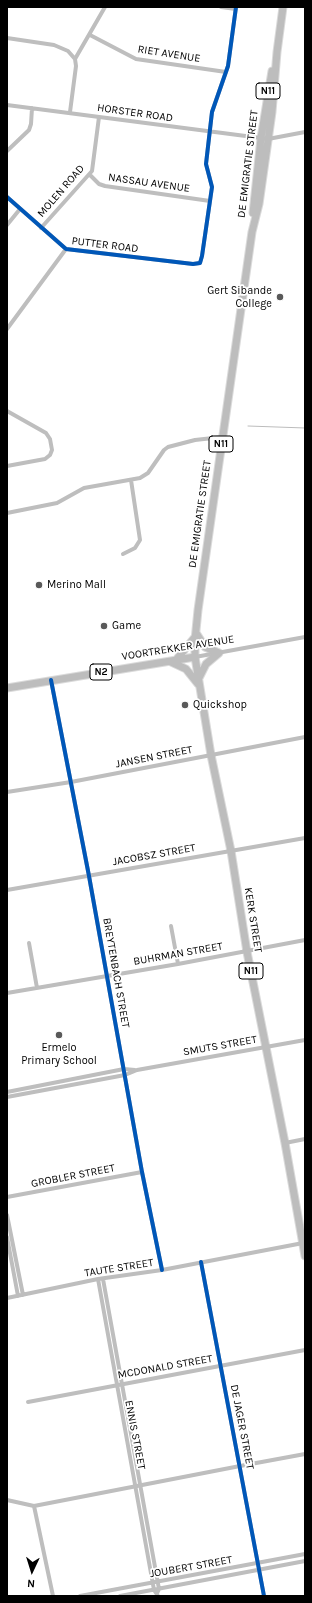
<!DOCTYPE html>
<style>
body{margin:0}
#map{position:relative;width:312px;height:1603px;overflow:hidden;background:#fff;font-family:Karla,sans-serif}
canvas{display:block}
.frame{position:absolute;inset:0;border:8px solid #000;pointer-events:none}
.north{position:absolute;left:12px;top:1551px;width:40px;height:40px;-webkit-text-stroke:3px #fff;paint-order:stroke;rotate:184deg;font-size:11px;font-weight:700;line-height:16px;text-align:center;color:#000}
.north::after{content:'';display:block;margin:auto;width:14px;height:18px;background:#000;clip-path:polygon(50% 0,100% 100%,50% 72%,0 100%)}
</style>
<div id="map">
<canvas width="312" height="1603"></canvas>
<div class="frame"></div>
<div class="north">N</div>
</div>
<script>
const ctx = document.querySelector('canvas').getContext('2d');
ctx.lineJoin = 'round';
const shape = rows => new Path2D(rows.map(r => 'M' + r).join(''));
function stroke(path, color, width, dash) { ctx.strokeStyle = color; ctx.lineWidth = width; ctx.lineCap = dash ? 'butt' : 'round'; ctx.setLineDash(dash || []); ctx.stroke(path); }
function write(font, color, halo, rows, align = 'center') {
  ctx.font = font + ' Karla,sans-serif'; ctx.lineWidth = 3.5; ctx.setLineDash([]); ctx.textBaseline = 'middle'; ctx.strokeStyle = halo; ctx.fillStyle = color; for (const [text, x, y, turn = 0] of rows) {
    ctx.save(); ctx.translate(x, y); ctx.rotate((+turn || 0) * Math.PI / 180); ctx.textAlign = isNaN(turn) ? turn : align; if (halo) ctx.strokeText(text, 0, 0); ctx.fillText(text, 0, 0); ctx.restore();
  }
}
stroke(shape([
 [248,426,305,428]
]), '#bcbcbc', 1);
const highway = shape([
 [283,7,277,52,272,112,259,204,252,232,198,610,195,640,195,657,211,755,231,851,247,952,285,1143,305,1256],
 [253,213,261,138,272,71],
 [196,633,205,647,219,653],
 [176,660,195,637],
 [171,662,186,669,198,684],
 [199,678,206,664,219,653],
 [7,688,195,657]
]);
stroke(highway, '#dbdbdb', 9);
stroke(shape([
 [221,7,236,9],
 [90,35,136,59,226,72],
 [7,38,54,45,68,51,75,59],
 [7,105,261,138,268,139,305,132],
 [70,112,76,66,75,59,105,7],
 [7,151,29,130,31,124,32,108],
 [90,175,99,184,105,186,210,201],
 [7,197,66,249,193,264,200,263,202,256,212,187,206,164,212,112,228,66,236,7],
 [7,225,20,209],
 [41,228,92,171,99,117],
 [7,329,66,249],
 [7,411,46,433,50,439,52,450,50,455,45,459,7,466],
 [7,513,57,503,84,488,140,478,148,473,164,450,168,447,195,440,222,437],
 [123,554,135,548,140,540,131,480],
 [195,657,305,637],
 [51,680,89,876,142,1172,162,1270],
 [7,792,71,782,305,737],
 [7,890,305,838],
 [171,926,178,964],
 [29,943,37,988],
 [7,993,178,964,305,940],
 [7,1092,124,1069,135,1070],
 [7,1097,125,1075,137,1070,305,1040],
 [285,1143,305,1139],
 [7,1197,142,1172],
 [7,1215,23,1295],
 [7,1237,18,1296],
 [201,1262,264,1596],
 [98,1279,154,1590,158,1596],
 [103,1279,159,1589,157,1593],
 [7,1298,98,1279,162,1270,303,1243],
 [28,1402,305,1350],
 [7,1500,34,1506,240,1466,305,1454],
 [34,1506,53,1596],
 [80,1596,305,1554],
 [120,1596,305,1561]
]), '#bebebe', 4);
stroke(highway, '#bdbdbd', 7);
stroke(shape([
 [7,197,66,249,193,264,200,263,202,256,212,187,206,164,212,112,228,66,236,7],
 [51,680,89,876,142,1172,162,1270],
 [201,1262,264,1596]
]), '#0057b8', 4);
for (const [x, y, r, color] of [
 [280,297,4,"#595959"],
 [39,585,4,"#595959"],
 [104,626,4,"#595959"],
 [185,705,4,"#595959"],
 [59,1035,4,"#595959"]
]) { const dot = new Path2D(); dot.arc(x, y, r, 0, 2 * Math.PI); ctx.fillStyle = color; ctx.fill(dot); stroke(dot, '#fff', 1.5); }
for (const [x, y, w] of [
 [268,91,24],
 [221,444,24],
 [101,672,22],
 [251,971,24]
]) { const box = new Path2D(); box.roundRect(x - w / 2, y - 8, w, 16, 3); ctx.fillStyle = '#fff'; ctx.fill(box); stroke(box, '#000', 1); }
write('bold 10px', '#000', null, [
 ["N11",268,91],
 ["N11",221,444],
 ["N2",101,672],
 ["N11",251,971]
]);
write('11px', '#000', '#fff', [
 ["RIET AVENUE",169,54,9],
 ["HORSTER ROAD",135,113,8],
 ["DE EMIGRATIE STREET",248,164,-83],
 ["NASSAU AVENUE",149,183,8],
 ["MOLEN ROAD",61,191,-49],
 ["PUTTER ROAD",105,245,7],
 ["DE EMIGRATIE STREET",200,514,-82],
 ["VOORTREKKER AVENUE",178,648,-9],
 ["JANSEN STREET",154,757,-11],
 ["JACOBSZ STREET",154,855,-10],
 ["KERK STREET",253,920,81],
 ["BUHRMAN STREET",178,954,-10],
 ["BREYTENBACH STREET",116,973,80],
 ["SMUTS STREET",220,1046,-10],
 ["GROBLER STREET",73,1176,-11],
 ["TAUTE STREET",119,1268,-9],
 ["MCDONALD STREET",165,1367,-10],
 ["DE JAGER STREET",242,1427,79],
 ["ENNIS STREET",135,1435,79],
 ["JOUBERT STREET",191,1567,-10]
]);
write('11px', '#000', '#fff', [
 ["Gert Sibande",272,291,"right"],
 ["College",272,304,"right"],
 ["Merino Mall",47,585],
 ["Game",112,626],
 ["Quickshop",193,705],
 ["Ermelo",59,1048,"center"],
 ["Primary School",59,1061,"center"]
], 'left');
</script>
